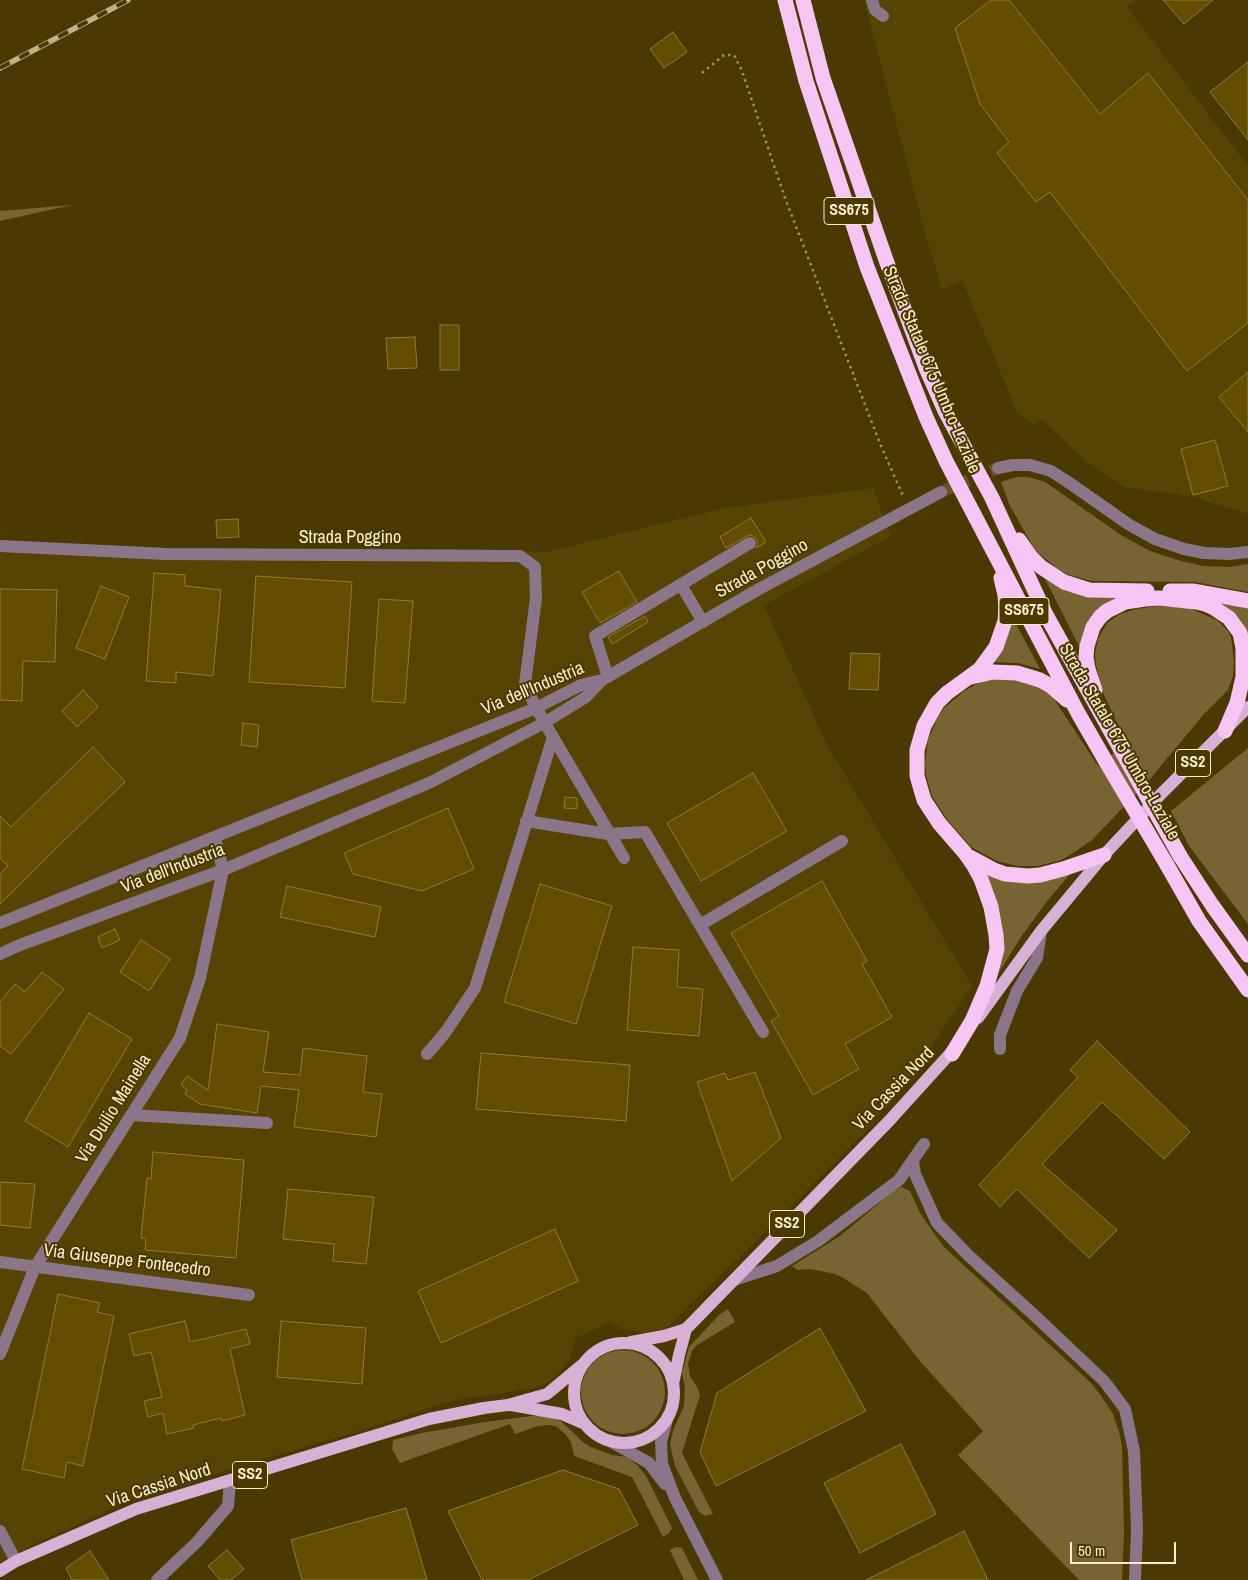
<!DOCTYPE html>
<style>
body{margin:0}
#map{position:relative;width:1248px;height:1580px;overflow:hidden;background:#4b3903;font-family:"Archivo Narrow",sans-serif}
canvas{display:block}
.scale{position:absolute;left:1070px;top:1542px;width:106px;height:22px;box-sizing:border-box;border:2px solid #f9edcc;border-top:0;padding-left:6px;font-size:15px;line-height:18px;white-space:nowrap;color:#f9edcc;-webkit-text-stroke:4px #4b3903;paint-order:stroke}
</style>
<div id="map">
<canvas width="1248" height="1580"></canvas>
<div class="scale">50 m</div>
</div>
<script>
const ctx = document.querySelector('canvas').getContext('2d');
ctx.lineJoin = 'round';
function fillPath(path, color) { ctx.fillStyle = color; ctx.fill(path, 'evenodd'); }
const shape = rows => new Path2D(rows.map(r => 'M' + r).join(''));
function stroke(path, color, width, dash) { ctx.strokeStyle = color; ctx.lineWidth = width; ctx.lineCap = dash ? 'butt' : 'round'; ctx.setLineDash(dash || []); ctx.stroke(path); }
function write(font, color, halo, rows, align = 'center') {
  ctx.font = font + ' "Archivo Narrow",sans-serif'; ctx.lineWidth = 4; ctx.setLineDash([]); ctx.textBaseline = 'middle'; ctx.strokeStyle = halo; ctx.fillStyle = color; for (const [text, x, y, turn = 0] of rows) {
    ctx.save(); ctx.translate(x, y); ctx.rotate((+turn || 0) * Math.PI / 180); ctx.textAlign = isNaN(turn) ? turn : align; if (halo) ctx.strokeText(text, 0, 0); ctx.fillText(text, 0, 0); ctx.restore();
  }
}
fillPath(shape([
 [864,0,1135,0,1127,7,1248,166,1248,514,1194,497,1124,487,1087,462,1041,419,1035,425,1017,412,962,280,942,290,923,226],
 [873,488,891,536,764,605,826,743,972,986,902,1090,859,1138,745,1252,665,1329,658,1332,646,1333,624,1330,610,1322,576,1338,573,1349,569,1360,562,1369,548,1383,530,1389,449,1401,371,1427,132,1499,30,1546,0,1563,0,540,170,548,451,549,546,552,724,508]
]), '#574303');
fillPath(shape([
 [72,205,0,221,0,211],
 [1016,477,1028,477,1045,482,1121,535,1150,551,1181,561,1203,566,1229,567,1248,564,1248,592,1195,582,1091,581,1067,574,1057,568,1037,552,1030,541,1010,506,1001,482],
 [1044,577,1123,596,1088,623,1083,634,1080,648],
 [1217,602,1248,608,1248,642],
 [1158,606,1189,608,1217,620,1228,631,1231,637,1234,662,1233,676,1228,690,1204,714,1150,779,1092,840,1070,855,1061,860,1038,866,1017,866,997,861,971,847,946,818,932,796,926,775,925,763,928,740,937,719,944,708,963,692,983,680,994,678,1026,681,1048,691,1054,699,1098,766,1128,742,1116,721,1101,688,1096,664,1095,655,1098,639,1107,623,1120,614,1136,609],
 [1014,620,1040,669,1018,663,994,662,1002,650],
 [1248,748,1248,924,1189,846,1171,811],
 [981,871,1070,874,1048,900,1021,937,996,977],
 [901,1187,910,1191,920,1213,943,1246,1091,1383,1102,1397,1113,1414,1119,1432,1122,1446,1124,1532,1122,1580,1079,1580,958,1455,983,1431,919,1360,867,1293,840,1276,831,1273,810,1269,798,1270,792,1266,840,1236,895,1190],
 [728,1309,735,1322,697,1345,692,1351,688,1364,690,1376,697,1387,700,1395,682,1453,713,1514,705,1516,699,1512,675,1466,670,1444,674,1428,684,1406,685,1387,682,1373,689,1347,720,1314],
 '581 1392a42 42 0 1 1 84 0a42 42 0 1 1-84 0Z',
 [540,1415,554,1417,561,1421,583,1442,591,1447,612,1455,627,1457,637,1465,646,1476,672,1528,669,1533,663,1537,632,1477,574,1456,571,1442,567,1436,557,1427,551,1425,538,1426,515,1434,510,1424,400,1463,392,1449,393,1440,422,1433,485,1422],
 [676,1547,682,1548,698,1580,684,1580,670,1550]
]), '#776432');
const building = shape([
 [991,0,1009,0,1100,114,1148,73,1248,200,1248,323,1187,371,1050,192,1036,202,997,153,1009,142,980,104,955,28,991,0],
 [1163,0,1213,0,1184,24,1163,0],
 [673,32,687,52,664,68,650,49,673,32],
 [1248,62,1248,140,1210,92,1248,62],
 [440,325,459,325,459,370,440,370,440,325],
 [415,337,417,368,388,369,386,338,415,337],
 [1248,372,1248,432,1219,397,1248,372],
 [1215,440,1228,486,1193,495,1181,449,1215,440],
 [751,518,766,542,756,548,758,543,757,539,753,536,749,535,726,548,720,537,751,518],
 [238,519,239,537,217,538,216,520,238,519],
 [619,571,637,602,600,623,582,592,619,571],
 [154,573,185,575,185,586,221,590,213,676,176,672,176,683,146,681,154,573],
 [256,576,352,582,345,688,249,682,256,576],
 [101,586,129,597,105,659,76,648,101,586],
 [0,589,57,590,55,662,23,661,22,701,0,700,0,589],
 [379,599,413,601,405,703,372,701,379,599],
 [645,616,648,622,612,644,608,637,645,616],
 [851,653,880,654,878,690,849,689,851,653],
 [83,690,98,707,77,727,62,711,83,690],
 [243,723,259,725,257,747,241,745,243,723],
 [93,747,125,782,52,852,0,904,0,874,8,866,0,858,0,816,11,827,93,747],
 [753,773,787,831,701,881,667,823,753,773],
 [565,797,577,798,577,809,564,808,565,797],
 [448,808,474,869,422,891,353,874,344,853,448,808],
 [822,881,867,961,862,964,892,1017,845,1044,859,1069,813,1095,771,1021,779,1016,731,933,822,881],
 [540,884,612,906,576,1024,504,1002,540,884],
 [287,886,381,907,375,937,280,917,287,886],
 [115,929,120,940,102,948,98,937,115,929],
 [141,940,170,959,149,991,120,972,141,940],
 [633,947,679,950,677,987,703,989,699,1036,627,1030,633,947],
 [42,972,64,989,11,1054,0,1046,0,1002,15,984,25,992,42,972],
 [89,1013,132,1039,68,1147,25,1121,89,1013],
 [217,1024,269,1032,263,1072,300,1075,303,1048,367,1056,363,1092,382,1094,376,1137,294,1127,299,1090,261,1086,257,1113,200,1104,185,1094,187,1090,181,1085,187,1076,208,1090,217,1024],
 [1097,1041,1190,1132,1164,1159,1102,1102,1042,1164,1117,1230,1089,1258,1017,1189,1000,1207,979,1185,1078,1077,1070,1070,1097,1041],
 [481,1053,630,1065,626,1121,476,1109,481,1053],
 [755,1072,781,1138,732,1181,697,1082,725,1073,728,1080,755,1072],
 [153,1152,244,1160,236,1258,145,1250,146,1238,141,1238,147,1178,151,1179,153,1152],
 [0,1182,35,1184,30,1228,0,1225,0,1182],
 [288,1189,374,1197,366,1264,333,1261,334,1244,283,1239,288,1189],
 [555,1229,578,1281,441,1343,418,1291,555,1229],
 [58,1294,100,1303,97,1312,114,1316,83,1466,67,1462,64,1478,22,1469,58,1294],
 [185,1321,190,1342,246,1329,250,1344,230,1349,245,1415,222,1421,221,1418,193,1425,194,1428,167,1434,163,1413,148,1417,144,1401,162,1397,151,1352,134,1356,129,1334,185,1321],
 [281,1321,366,1328,362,1384,277,1377,281,1321],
 [820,1328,866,1411,716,1486,700,1452,717,1393,820,1328],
 [901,1444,936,1514,860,1553,824,1483,901,1444],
 [563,1470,619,1489,638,1525,528,1580,482,1580,448,1511,563,1470],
 [406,1508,427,1580,302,1580,291,1540,406,1508],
 [964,1531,988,1580,866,1580,964,1531],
 [227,1550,244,1569,231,1580,220,1580,208,1566,227,1550],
 [90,1551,109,1580,72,1580,66,1568,90,1551]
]);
fillPath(building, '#634d00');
stroke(building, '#917939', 1);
stroke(shape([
 [941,492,998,468]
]), '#655421', 12, [12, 6]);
stroke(shape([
 [702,73,724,55,734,55,742,71,785,198,881,446,904,498]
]), '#9f9064', 2.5, [2.5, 4]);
stroke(shape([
 [872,0,875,10,883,16],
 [998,468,1013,465,1030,465,1051,471,1071,484,1128,524,1155,539,1184,549,1204,553,1229,554,1248,552],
 [0,546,166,554,520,556,535,567,536,598,525,684,536,708,624,858],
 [681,585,703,622],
 [608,677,595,636,750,543],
 [526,821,608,834,645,832,763,1032],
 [0,923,536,708,581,685,602,680],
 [700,925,842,841],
 [0,954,20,945,223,870,429,783,544,723,586,697,602,680,759,589,941,492],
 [1000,1049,1000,1035,1017,991,1037,958,1041,931],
 [427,1054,445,1033,475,988,553,737],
 [131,1115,267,1123],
 [913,1161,915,1174,937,1223,969,1256,1033,1314,1104,1381,1125,1409,1134,1451,1137,1530,1135,1580],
 [0,1262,249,1295],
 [734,1280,777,1266,818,1241,899,1180,924,1144],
 [0,1354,35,1267,180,1038,200,978,223,870,215,838],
 [668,1416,661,1442,662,1464,675,1498,717,1580],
 [610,1441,649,1463,665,1484],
 [0,1531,16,1561],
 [157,1580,197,1542,228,1506,230,1481]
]), '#8b7689', 12);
stroke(shape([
 [978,1018,1041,931,1104,855,1161,794,1248,707],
 [631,1342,664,1336,686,1329],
 '574 1393a50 50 0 1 1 100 0a50 50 0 1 1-100 0Z',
 [673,1384,679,1355,686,1329,889,1121,957,1046],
 [511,1405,562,1414,585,1424],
 [0,1571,16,1561,136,1509,429,1419,484,1408,508,1405,547,1394,583,1364]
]), '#d8afd5', 12);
stroke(shape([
 [785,0,806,81,867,267,926,417,946,461,1078,713,1105,760],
 [803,0,823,78,886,260,926,368,945,411,992,498,1045,613,1120,748],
 [1019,540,1031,557,1041,567,1064,582,1089,590,1147,591],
 [1170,591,1194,591,1248,601],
 [971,677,993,672,1017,673,1040,680,1051,686,1067,700],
 [1095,690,1088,669,1086,657,1087,646,1093,627,1100,617,1107,611,1125,602,1145,599,1159,598,1196,602,1205,604,1214,608,1229,618,1240,633,1243,648,1243,677,1237,703,1225,731],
 [1180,856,1212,905,1248,955],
 [970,857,994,870,1005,874,1028,876,1040,875,1063,869,1104,855],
 [1167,865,1199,921,1248,990],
 [952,1054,972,1021,987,986,997,949,996,935,991,907,981,879,974,866,965,853,939,823,924,800,917,776,917,750,924,726,937,703,947,693,980,669,996,647,1005,621,1006,608,1005,595,1001,578]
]), '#f7c5f3', 15);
const rail = shape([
 [0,68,128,0]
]);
stroke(rail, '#beb088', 5.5);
stroke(rail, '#4b3903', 4, [11]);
stroke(shape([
 [1120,748,1180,856],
 [1105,760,1167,865]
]), '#f7c5f3', 15);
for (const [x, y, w] of [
 [849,211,50],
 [1024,611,50],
 [1193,763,35],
 [787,1224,35],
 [250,1475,35]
]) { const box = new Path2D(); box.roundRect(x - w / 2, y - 13.5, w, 27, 4); ctx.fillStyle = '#4b3903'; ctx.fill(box); stroke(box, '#f9edcc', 1); }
write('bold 16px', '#f9edcc', null, [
 ["SS675",849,211],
 ["SS675",1024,611],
 ["SS2",1193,763],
 ["SS2",787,1224],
 ["SS2",250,1475]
]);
write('18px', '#f9edcc', '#4b3903', [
 ["Strada Statale 675 Umbro-Laziale",931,370,67],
 ["Strada Poggino",350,538],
 ["Strada Poggino",762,569,-29],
 ["Via dell'Industria",533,689,-23],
 ["Strada Statale 675 Umbro-Laziale",1119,742,60],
 ["Via dell'Industria",173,869,-21],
 ["Via Cassia Nord",894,1089,-46],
 ["Via Duilio Mainella",114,1109,-58],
 ["Via Giuseppe Fontecedro",127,1261,7],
 ["Via Cassia Nord",159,1486,-18]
]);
</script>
